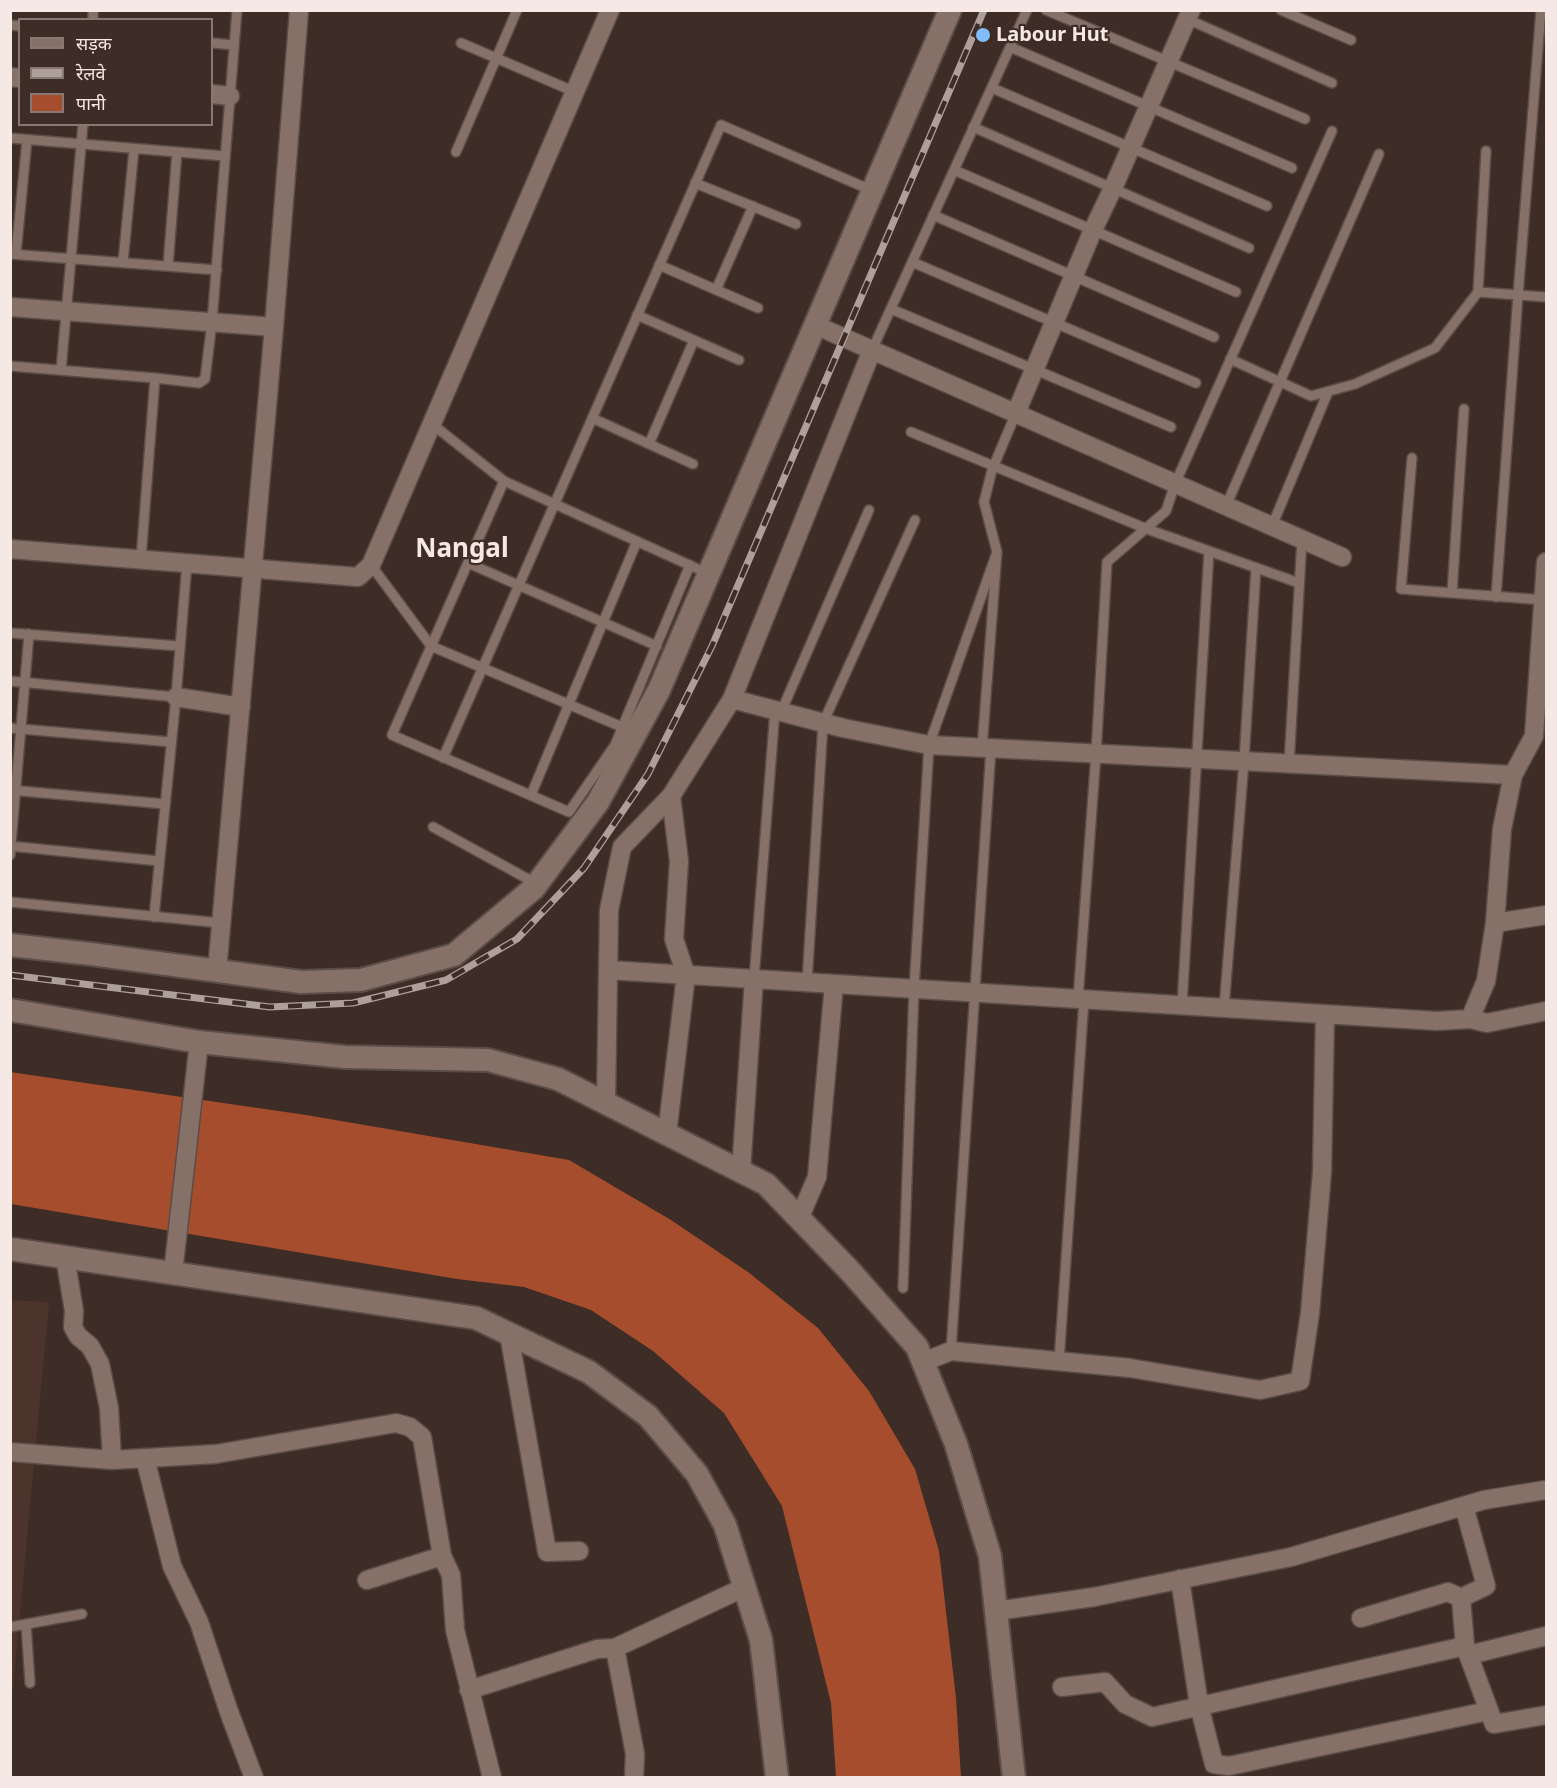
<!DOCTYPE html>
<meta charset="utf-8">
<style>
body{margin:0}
#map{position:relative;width:1557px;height:1788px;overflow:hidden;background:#3e2d26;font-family:"Noto Sans","Noto Sans Devanagari",sans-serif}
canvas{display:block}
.frame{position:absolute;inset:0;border:12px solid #f6e9e5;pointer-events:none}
.legend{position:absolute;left:18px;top:18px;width:195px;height:108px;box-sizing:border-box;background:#3e2d26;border:2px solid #887872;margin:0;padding:8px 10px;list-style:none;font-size:18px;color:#f6e9e5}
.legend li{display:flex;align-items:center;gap:12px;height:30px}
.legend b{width:30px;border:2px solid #887872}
</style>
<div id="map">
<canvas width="1557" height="1788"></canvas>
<div class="frame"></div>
<ul class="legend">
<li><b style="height:8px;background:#867169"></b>सड़क</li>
<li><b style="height:8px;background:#ad9f99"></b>रेलवे</li>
<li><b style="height:16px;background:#a54d2c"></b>पानी</li>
</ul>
</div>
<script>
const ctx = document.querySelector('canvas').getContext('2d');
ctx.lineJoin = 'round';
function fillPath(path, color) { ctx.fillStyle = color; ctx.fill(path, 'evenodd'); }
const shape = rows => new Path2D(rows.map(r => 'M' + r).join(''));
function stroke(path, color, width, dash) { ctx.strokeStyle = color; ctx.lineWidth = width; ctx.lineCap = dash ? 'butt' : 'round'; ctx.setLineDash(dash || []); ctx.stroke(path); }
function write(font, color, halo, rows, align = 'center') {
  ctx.font = font + ' "Noto Sans",sans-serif'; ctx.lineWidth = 4.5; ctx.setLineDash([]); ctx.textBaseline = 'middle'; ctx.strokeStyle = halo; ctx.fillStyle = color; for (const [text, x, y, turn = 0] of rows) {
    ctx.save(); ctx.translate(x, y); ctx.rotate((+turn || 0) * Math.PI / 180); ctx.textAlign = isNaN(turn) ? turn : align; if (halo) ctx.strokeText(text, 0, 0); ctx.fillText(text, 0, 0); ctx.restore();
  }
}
fillPath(shape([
 [10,1300,49,1302,11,1710]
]), '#4c342c');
fillPath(shape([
 [10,1072,306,1115,569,1160,671,1220,748,1272,818,1328,869,1391,915,1469,939,1551,956,1698,961,1777,836,1777,831,1703,782,1506,724,1413,653,1351,591,1310,524,1287,457,1279,11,1204]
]), '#a54d2c');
const service = shape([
 [1046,10,1305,119],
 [1281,10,1351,40],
 [1187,19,1332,83],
 [93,20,93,10],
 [10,25,20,26],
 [212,43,234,45],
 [461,43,575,92],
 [1010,47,1292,168],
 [992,88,1267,206],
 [973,127,1249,248],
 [10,138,225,156],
 [456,152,517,10],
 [954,170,1236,292],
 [695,183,796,224],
 [933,215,1214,337],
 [10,254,217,270],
 [16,254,27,140],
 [123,262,134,149],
 [912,262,1196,383],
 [659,265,758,308],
 [168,266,177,152],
 [716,290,753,206],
 [1478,292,1486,151],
 [891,309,1171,427],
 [637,315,739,360],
 [872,350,1027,10],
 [1230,359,1311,396,1355,384,1435,348,1478,292,1546,297],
 [10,366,155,378],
 [61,370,83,124],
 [592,418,693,464],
 [432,424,504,481,709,574],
 [911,432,1147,529,1299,583],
 [649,444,694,340],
 [1412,458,1401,589,1544,600],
 [504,481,392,735,569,812,615,745,690,565],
 [1226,506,1379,154],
 [1272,526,1328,392],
 [141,559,155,378,199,383,205,379,212,322,237,10],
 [468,563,657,646],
 [371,565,431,646,622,727],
 [1452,593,1464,409],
 [1496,597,1518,295,1541,10],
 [10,633,179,646],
 [10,681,176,697],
 [781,712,869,510],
 [10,728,171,742],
 [982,748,997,552,984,502,992,470,1016,413],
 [443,758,721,125,873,191],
 [1289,764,1302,539],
 [10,790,165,804],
 [531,795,637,541],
 [433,827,537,884],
 [10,846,159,861],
 [10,855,29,634],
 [10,902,221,923],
 [154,917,176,697,187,563],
 [754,979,775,710],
 [807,982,823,723,915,520],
 [1078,999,1096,754,1107,562,1166,511,1175,484,1332,131],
 [1182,1005,1209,551],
 [1224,1008,1244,761,1256,568],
 [903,1288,914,989,929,745,997,552],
 [951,1351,991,748],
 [1059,1361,1084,999],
 [26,1624,30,1683],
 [10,1627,82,1614]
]);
const minor = shape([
 [10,77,20,78],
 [212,94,230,96],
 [10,307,274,327],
 [815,325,1342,557],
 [1016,413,1093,230,1113,188,1191,10],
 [10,549,358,577,371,565,610,10],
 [176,697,241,707],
 [732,699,843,728,929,745,1513,775],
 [1495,923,1546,915],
 [608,970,1437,1021,1470,1019,1486,981,1495,923,1502,829,1513,775,1534,736,1546,562],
 [217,971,274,327,299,10],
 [1470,1019,1487,1023,1546,1011],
 [606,1103,609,910,622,847,671,796,732,699,872,350],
 [667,1134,686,975,674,939,679,861,671,796],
 [741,1171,754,979],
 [799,1219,817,1177,834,984],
 [65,1257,74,1311,73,1327,78,1336,90,1346,100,1364,109,1408,112,1460],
 [173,1273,199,1042],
 [509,1334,547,1552,579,1551],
 [923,1362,951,1351,1130,1368,1260,1390,1300,1381,1310,1313,1322,1172,1325,1014],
 [10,1452,112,1460,216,1454,396,1423,410,1427,422,1437,442,1556,451,1575,455,1630,492,1778],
 [145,1458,172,1566,199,1622,229,1712,254,1778],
 [1464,1506,1486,1586,1461,1598,1465,1646],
 [1180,1579,1199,1705,1214,1764,1229,1766,1488,1711],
 [367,1580,442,1556],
 [996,1611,1094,1597,1291,1557,1484,1500,1545,1490],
 [1361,1618,1448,1592,1461,1598],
 [615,1648,635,1754,634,1778],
 [1469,1655,1546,1636],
 [1062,1687,1105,1682,1125,1704,1152,1717,1465,1646,1494,1724,1546,1715],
 [469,1690,597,1649,615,1648,745,1587]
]);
const tertiary = shape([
 [10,945,91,954,301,982,361,980,454,955,534,888,598,802,659,690,950,10],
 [10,1010,199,1042,345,1057,488,1060,558,1079,766,1184,850,1271,917,1347,956,1444,990,1556,1014,1778],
 [10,1249,476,1318,589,1372,648,1416,697,1474,725,1525,761,1640,777,1778]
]);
stroke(service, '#5b4c47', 12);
stroke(minor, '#5b4c47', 21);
stroke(tertiary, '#5b4c47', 26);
stroke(service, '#867169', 9);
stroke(minor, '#867169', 18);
stroke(tertiary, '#867169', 22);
const rail = shape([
 [10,975,270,1007,353,1003,446,980,517,939,584,868,648,774,712,646,984,10]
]);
stroke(rail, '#ad9f99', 7);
stroke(rail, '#3e2d26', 4.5, [14]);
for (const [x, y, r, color] of [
 [983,35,8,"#80bdfa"]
]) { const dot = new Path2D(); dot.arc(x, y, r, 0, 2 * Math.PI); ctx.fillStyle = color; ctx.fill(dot); stroke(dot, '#3e2d26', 2); }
write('bold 20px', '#f6e9e5', '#3e2d26', [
 ["Labour Hut",996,35]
], 'left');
write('bold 26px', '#f6e9e5', '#3e2d26', [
 ["Nangal",462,550]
]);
</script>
